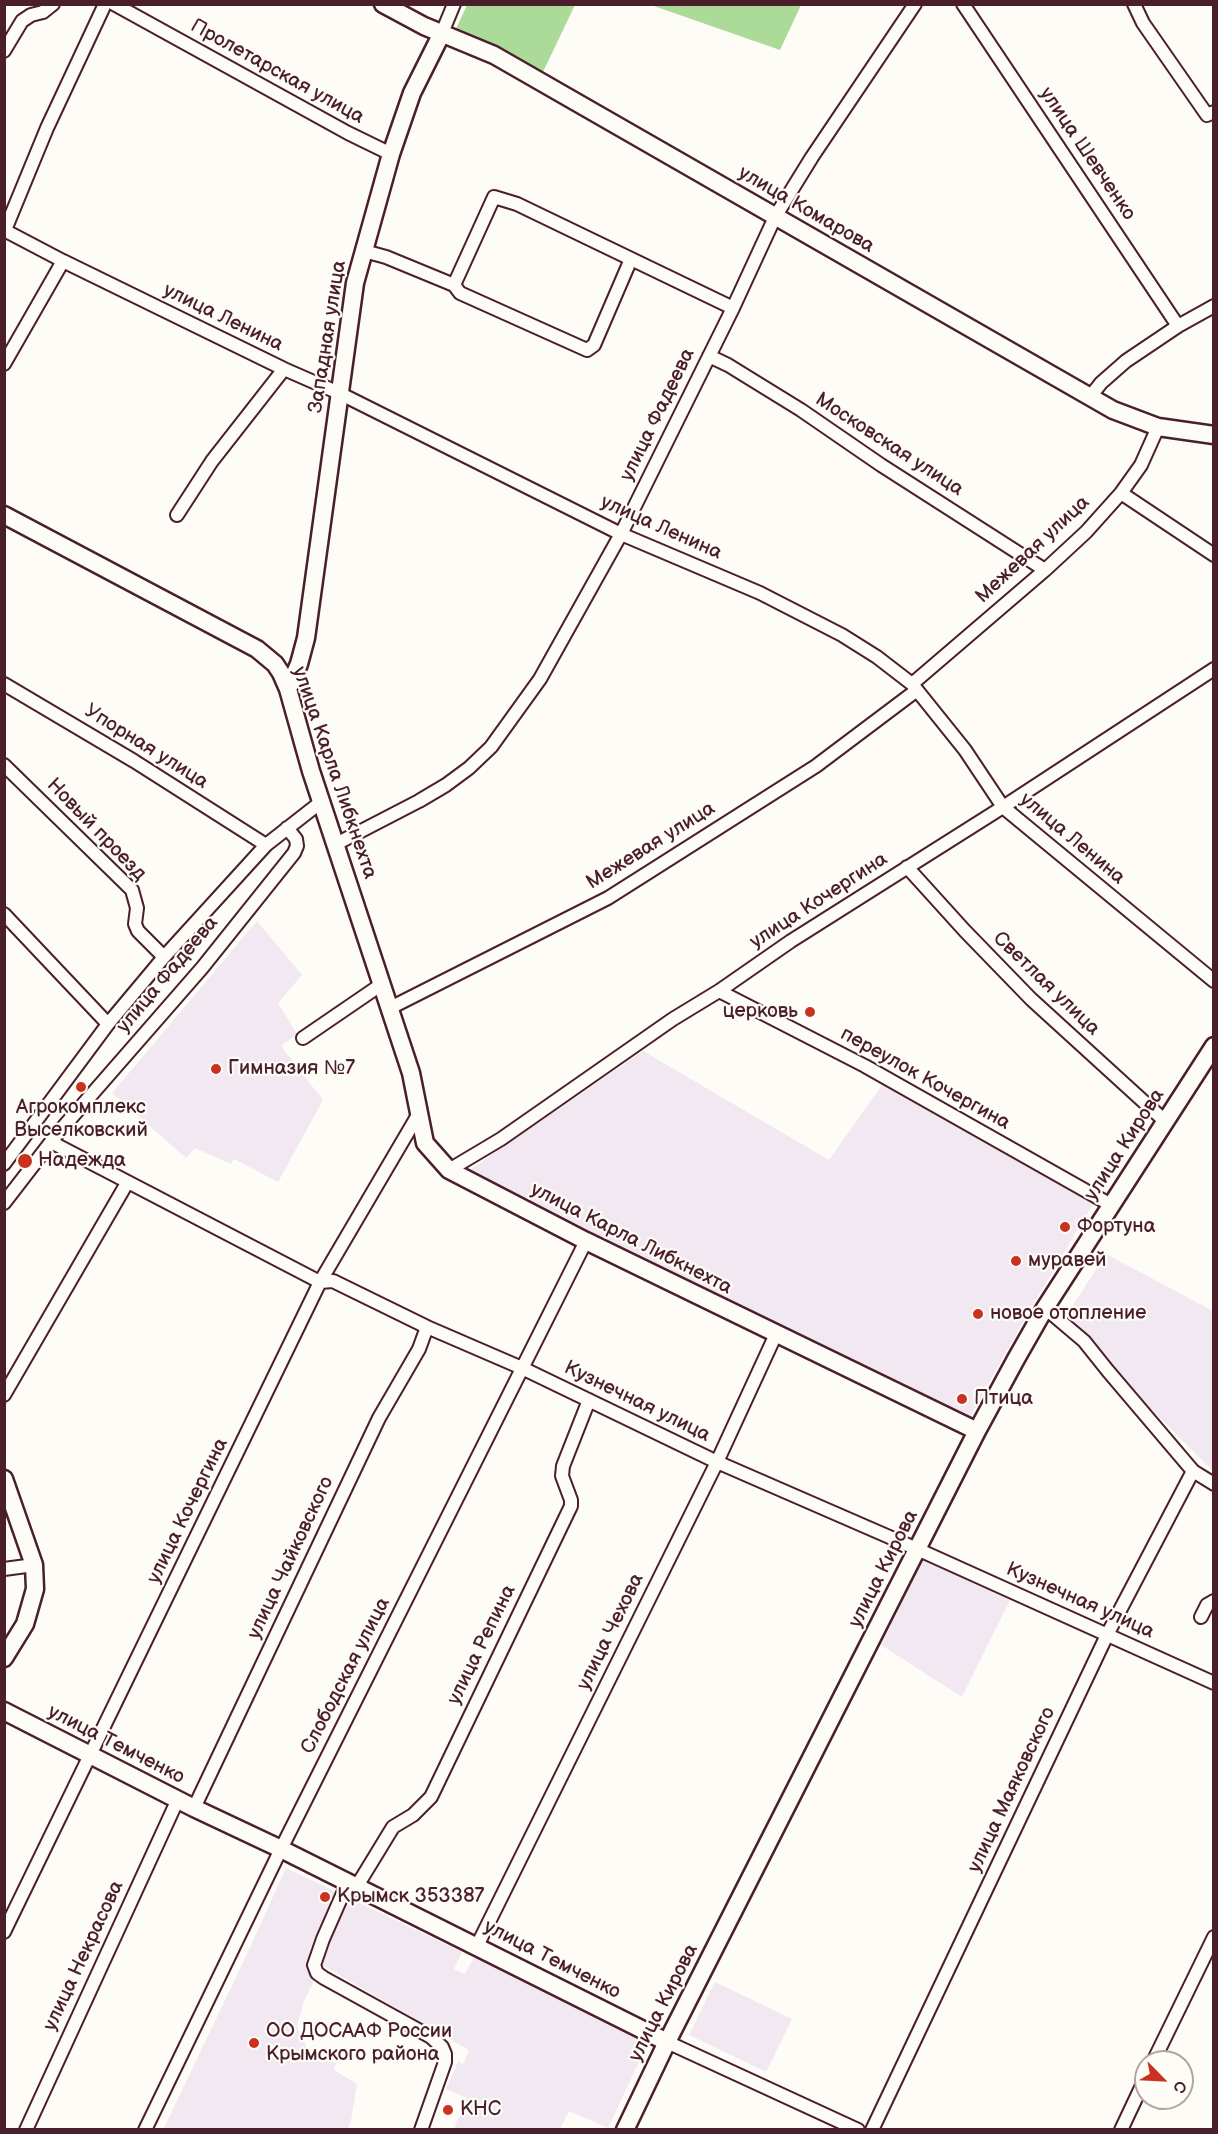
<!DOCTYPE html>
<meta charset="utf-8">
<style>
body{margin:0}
#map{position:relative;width:1218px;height:2134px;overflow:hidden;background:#fdfcf7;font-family:"Balsamiq Sans",sans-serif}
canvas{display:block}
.frame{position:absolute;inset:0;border:6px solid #4a1f2b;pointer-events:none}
.north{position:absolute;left:1134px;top:2050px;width:60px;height:60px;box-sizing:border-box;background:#fdfcf7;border:2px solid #b5a4a5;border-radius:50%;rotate:114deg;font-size:16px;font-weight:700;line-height:24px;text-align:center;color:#4a1f2b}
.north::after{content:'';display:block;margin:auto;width:21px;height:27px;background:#c8321e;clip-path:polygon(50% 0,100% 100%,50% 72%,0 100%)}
</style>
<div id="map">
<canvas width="1218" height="2134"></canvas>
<div class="frame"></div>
<div class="north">С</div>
</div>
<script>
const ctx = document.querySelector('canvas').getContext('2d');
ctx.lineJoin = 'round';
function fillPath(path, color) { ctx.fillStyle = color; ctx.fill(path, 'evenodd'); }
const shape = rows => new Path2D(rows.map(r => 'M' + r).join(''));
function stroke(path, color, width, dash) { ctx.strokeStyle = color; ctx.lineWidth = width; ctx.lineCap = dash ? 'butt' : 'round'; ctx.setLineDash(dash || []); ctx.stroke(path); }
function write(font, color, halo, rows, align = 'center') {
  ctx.font = font + ' "Balsamiq Sans",sans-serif'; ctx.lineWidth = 4.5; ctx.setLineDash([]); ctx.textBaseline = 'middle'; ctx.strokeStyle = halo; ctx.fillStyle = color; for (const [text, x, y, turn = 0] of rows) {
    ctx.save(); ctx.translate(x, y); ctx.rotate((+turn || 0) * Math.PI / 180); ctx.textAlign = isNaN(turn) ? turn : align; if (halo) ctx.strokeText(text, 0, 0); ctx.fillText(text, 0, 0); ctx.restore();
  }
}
fillPath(shape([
 [257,921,302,975,278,1003,297,1034,281,1046,323,1100,278,1182,234,1159,231,1164,195,1148,186,1158,112,1093],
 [643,1051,829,1160,882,1085,1093,1204,1029,1311,969,1419,468,1171],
 [1106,1254,1213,1311,1213,1471,1111,1369,1091,1341,1066,1316],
 [923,1560,1010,1600,962,1697,881,1645],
 [286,1868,462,1952,454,1969,465,1974,474,1957,648,2043,608,2128,569,2111,560,2129,454,2129,467,2098,446,2089,458,2062,463,2064,469,2050,322,1965,304,2001,297,2026,307,2048,336,2063,334,2070,357,2084,351,2121,348,2129,163,2130,246,1956],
 [715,1982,792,2019,766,2072,689,2035]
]), '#f1e8f2');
fillPath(shape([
 [467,5,575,5,542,74,455,31],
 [651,5,801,4,801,5,780,50]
]), '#abda99');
const minor = shape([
 [114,4,348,133,391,154],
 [963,4,1178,326],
 [1134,4,1143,23,1207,115,1214,112],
 [442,33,454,4],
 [4,51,22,21,31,15,43,12,53,4],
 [4,230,63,261,284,369,339,393,621,534,760,593,842,635,877,657,912,684,965,750,1003,807,1214,981],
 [5,230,47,128,105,4],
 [364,251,386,257,454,285,460,293,587,350,594,345,631,259],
 [454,285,494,197,517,204,733,308],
 [709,356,728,365,801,410,881,465,1045,570],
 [4,364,63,261],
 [1090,397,1101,383,1126,361,1178,326,1214,306],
 [1121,493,1214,555],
 [177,515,212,461,284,369],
 [4,684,134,761,266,845],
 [912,684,1045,570,1086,532,1121,493,1141,465,1158,427],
 [4,765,132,890,137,908,135,924,138,931,164,957],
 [336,844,419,801,446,785,469,768,491,747,540,679,621,534,733,308,775,217,812,157,915,4],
 [907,867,965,931,1031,999,1166,1122],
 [4,914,108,1024],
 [719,991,865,1066,1111,1205],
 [390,1008,608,898,816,766,917,690],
 [303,1038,382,984],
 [51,1142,320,1282,333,1281,427,1327,522,1368,717,1462,917,1549,1214,1683],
 [4,1164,108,1024,164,957,266,845,321,802],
 [449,1170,501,1139,673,1019,719,991,791,941,1003,807,1214,669],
 [4,1203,58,1133,202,968,294,853,297,846,296,839,287,828],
 [1045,1308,1084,1341,1108,1371,1193,1471,1214,1484],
 [4,1395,127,1183],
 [4,1569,34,1565],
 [1201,1617,1207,1605,1214,1601],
 [194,1808,379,1418,419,1349,427,1327],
 [348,1882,323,1939,314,1965,317,1973,324,1978,431,2037,442,2047,445,2054,445,2062,421,2130],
 [357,1886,393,1827,413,1815,431,1797,571,1506,571,1500,562,1476,563,1466,589,1400],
 [4,1932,320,1282,418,1115],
 [477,1946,717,1462,776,1334],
 [667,2042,858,2130],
 [1153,2062,1214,1937],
 [26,2130,178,1799],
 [145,2130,281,1849,586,1241],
 [872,2130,1107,1635,1193,1471],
 [1121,2130,1146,2077]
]);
const secondary = shape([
 [383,4,424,26,494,55,1113,410,1158,427,1214,435],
 [4,515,257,649,275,664,281,673,288,689,311,771,411,1073,425,1143,449,1170,586,1241,977,1431],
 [288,689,299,664,306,638,355,283,391,154,412,93,442,33],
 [4,1479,34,1565,35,1589,25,1624,4,1658],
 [4,1711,194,1808,281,1849,667,2042],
 [625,2130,667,2042,977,1431,1016,1359,1045,1308,1214,1046]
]);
stroke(minor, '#4a1f2b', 16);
stroke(secondary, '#4a1f2b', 21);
stroke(minor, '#fdfcf7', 12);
stroke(secondary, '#fdfcf7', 16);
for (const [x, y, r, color] of [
 [810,1012,6,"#c8321e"],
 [216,1069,6,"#c8321e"],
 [81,1087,6,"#c8321e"],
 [25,1161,8,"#c8321e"],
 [1065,1227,6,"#c8321e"],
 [1016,1261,6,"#c8321e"],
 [978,1314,6,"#c8321e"],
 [962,1399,6,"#c8321e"],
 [325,1897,6,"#c8321e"],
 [254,2043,6,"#c8321e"],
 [448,2110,6,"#c8321e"]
]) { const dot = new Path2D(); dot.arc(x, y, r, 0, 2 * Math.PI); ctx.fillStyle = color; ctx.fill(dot); stroke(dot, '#fdfcf7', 2); }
write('20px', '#4a1f2b', '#fdfcf7', [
 ["Пролетарская улица",277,72,29],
 ["улица Шевченко",1087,154,56],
 ["улица Комарова",806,210,30],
 ["улица Ленина",223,318,26],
 ["Западная улица",328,337,-81],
 ["улица Фадеева",658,415,-64],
 ["Московская улица",889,445,33],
 ["улица Ленина",661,528,24],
 ["Межевая улица",1033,550,-43],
 ["Упорная улица",146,747,32],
 ["улица Карла Либкнехта",334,773,71],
 ["Новый проезд",96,830,46],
 ["улица Ленина",1072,839,40],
 ["Межевая улица",651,846,-32],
 ["улица Кочергина",819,901,-33],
 ["улица Фадеева",168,975,-50],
 ["Светлая улица",1046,984,44],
 ["переулок Кочергина",925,1079,29],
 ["улица Кирова",1125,1145,-57],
 ["улица Карла Либкнехта",631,1239,27],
 ["Кузнечная улица",637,1402,26],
 ["улица Кочергина",188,1511,-64],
 ["улица Чайковского",291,1558,-65],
 ["улица Кирова",884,1569,-63],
 ["Кузнечная улица",1080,1601,24],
 ["улица Чехова",611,1632,-64],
 ["улица Репина",482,1645,-64],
 ["Слободская улица",346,1676,-63],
 ["улица Темченко",116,1745,27],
 ["улица Маяковского",1012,1790,-65],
 ["улица Некрасова",84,1956,-65],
 ["улица Темченко",552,1960,27],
 ["улица Кирова",664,2003,-63]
]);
write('20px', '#4a1f2b', '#fdfcf7', [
 ["церковь",798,1012,"right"],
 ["Гимназия №7",228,1069],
 ["Агрокомплекс",81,1108,"center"],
 ["Выселковский",81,1131,"center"],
 ["Надежда",38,1161],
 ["Фортуна",1077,1227],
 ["муравей",1028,1261],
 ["новое отопление",990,1314],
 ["Птица",974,1399],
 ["Крымск 353387",337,1897],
 ["ОО ДОСААФ России",266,2032],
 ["Крымского района",266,2055],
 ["КНС",460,2110]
], 'left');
</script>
